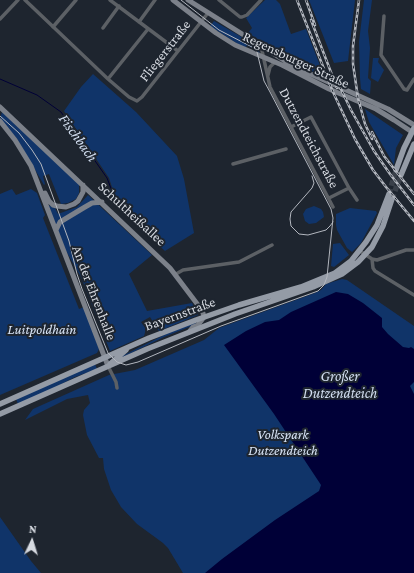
<!DOCTYPE html>
<meta charset="utf-8">
<style>
body{margin:0}
#map{position:relative;width:414px;height:573px;overflow:hidden;background:#1e252f;font-family:"Crimson Pro",serif}
canvas{display:block}
.north{position:absolute;left:12px;top:521px;width:40px;height:40px;-webkit-text-stroke:3px #1e252f;paint-order:stroke;rotate:4deg;font-size:11px;font-weight:700;line-height:16px;text-align:center;color:#d6dae1}
.north::after{content:'';display:block;margin:auto;width:14px;height:18px;background:#d6dae1;clip-path:polygon(50% 0,100% 100%,50% 72%,0 100%)}
</style>
<div id="map">
<canvas width="414" height="573"></canvas>
<div class="north">N</div>
</div>
<script>
const ctx = document.querySelector('canvas').getContext('2d');
ctx.lineJoin = 'round';
function fillPath(path, color) { ctx.fillStyle = color; ctx.fill(path, 'evenodd'); }
const shape = rows => new Path2D(rows.map(r => 'M' + r).join(''));
function stroke(path, color, width, dash) { ctx.strokeStyle = color; ctx.lineWidth = width; ctx.lineCap = dash ? 'butt' : 'round'; ctx.setLineDash(dash || []); ctx.stroke(path); }
function write(font, color, halo, rows, align = 'center') {
  ctx.font = font + ' "Crimson Pro",serif'; ctx.lineWidth = 4; ctx.setLineDash([]); ctx.textBaseline = 'middle'; ctx.strokeStyle = halo; ctx.fillStyle = color; for (const [text, x, y, turn = 0] of rows) {
    ctx.save(); ctx.translate(x, y); ctx.rotate((+turn || 0) * Math.PI / 180); ctx.textAlign = isNaN(turn) ? turn : align; if (halo) ctx.strokeText(text, 0, 0); ctx.fillText(text, 0, 0); ctx.restore();
  }
}
fillPath(shape([
 [265,0,276,0,280,4,291,34,306,29,324,76,304,68,248,33,252,28,246,18],
 [309,0,355,0,348,61,334,63],
 [364,0,372,0,368,31,370,48,368,78,371,81,370,94,361,89,360,78,359,42],
 [214,21,257,46,260,54,253,48,247,45,246,47,241,46,210,26],
 [373,58,379,58,378,62,384,70,378,82,371,78],
 [93,74,136,112,177,156,184,179,194,233,165,251,119,209,109,178,64,111,81,87],
 [365,109,403,135,396,148,394,165,369,122],
 [2,112,79,184,79,193,76,199,68,203,61,204,49,174,43,176,45,184,44,185,17,139,0,119],
 [12,189,16,195,31,189,37,193,45,215,43,218,79,309,84,307,99,349,97,353,0,395,0,194],
 [88,195,152,255,129,274,147,311,192,303,198,315,159,331,150,317,141,322,146,329,144,336,110,351,81,277,66,251,48,205,55,208,58,214,77,207],
 [314,206,321,209,323,212,324,217,316,223,309,224,305,221,303,214,306,209],
 [350,208,376,211,377,213,361,243,352,252,347,248,337,230,336,225,336,214],
 [340,243,349,255,334,267,331,266,333,244],
 [342,279,347,280,414,326,414,573,183,573,168,548,163,543,137,524,121,507,111,490,104,469,103,458,99,458,87,435,83,415,84,410,90,403,88,395,67,399,25,420,33,409,109,375,135,370,204,340,219,328,315,293,321,290,326,284],
 [197,322,194,325,164,337,121,358,120,357,168,333],
 [95,364,97,369,75,377,50,390,18,404,16,399],
 [0,517,31,561,41,573,0,573]
]), '#103469');
fillPath(shape([
 [336,292,348,294,363,303,382,318,382,327,388,334,403,347,409,348,411,347,414,349,414,382,410,386,414,394,414,573,205,573,222,559,275,520,319,491,321,485,274,414,224,345,246,331,265,322,279,320,291,312]
]), '#000037');
stroke(shape([
 [0,79,37,95,61,112,107,178,117,204]
]), '#000037', 1);
stroke(shape([
 [389,194,396,170],
 [392,199,401,175]
]), '#3a404a', 5.5, [5.5, 3]);
stroke(shape([
 [25,0,108,79,129,97,137,101,142,97,208,13],
 [110,0,178,51],
 [219,0,240,17,242,17,247,15,261,0],
 [384,16,381,55,404,89,407,90,414,79],
 [0,19,18,0],
 [139,22,155,0],
 [53,27,76,0],
 [103,28,119,6],
 [261,46,270,87,333,207],
 [268,75,270,67,275,62],
 [108,79,148,29],
 [291,127,311,117,349,188,329,198],
 [233,164,286,149],
 [349,188,357,200],
 [360,251,372,259,377,260,406,250,414,250],
 [372,259,373,268,375,271,414,295],
 [176,274,183,270,239,262,272,245],
 [108,366,116,382,117,388]
]), '#5c6065', 3.5);
stroke(shape([
 [173,0,216,33,235,45,282,65,329,89,376,109,394,120,412,132],
 [188,0,293,66,388,109,414,125],
 [0,107,170,268,198,305,203,313,204,317,198,325,193,327,189,332],
 [0,121,15,140,31,166,108,366],
 [45,193,49,201,53,205,57,206,66,207,74,204,78,201,83,192,83,185],
 [56,230,60,222,85,207,92,203,102,202]
]), '#7c818a', 5);
stroke(shape([
 [396,170,404,148,414,128],
 [401,175,414,144],
 [110,364,126,350],
 [0,404,149,338,196,320,239,305,301,287,335,273,351,261,366,242,377,225,389,194],
 [0,414,147,349,235,314,313,287,342,274,358,262,372,247,383,226,392,199]
]), '#949ba6', 5.5);
stroke(shape([
 [0,116,19,133,32,150,41,164,69,241,77,274,82,289,108,353,117,362,126,365,138,362,221,326,318,291,324,285,327,277,333,218,331,209,270,92,264,81,257,52,252,47,219,30,181,0],
 [312,176,314,183,312,188,291,212,290,219,291,226,299,234,308,235,326,230,330,226,333,222]
]), '#b3b7bf', 1);
const rail = shape([
 [297,0,333,92,355,139,373,170,386,187,414,221],
 [306,0,315,25],
 [359,0,353,46,353,64,358,98,365,124,372,139],
 [311,20,337,88],
 [337,81,351,110,374,151,390,174,414,205],
 [372,132,384,156,414,194]
]);
stroke(rail, '#b3b7bf', 2.5);
stroke(rail, '#1e252f', 1, [3]);
write('14px', '#d6dae1', '#1e252f', [
 ["Fliegerstraße",165,51,-52],
 ["Regensburger Straße",296,60,25],
 ["Dutzendteichstraße",309,138,62],
 ["Schultheißallee",132,214,43],
 ["An der Ehrenhalle",94,293,69],
 ["Bayernstraße",180,314,-20]
]);
write('italic 14px', '#d8e4f6', '#1e252f', [
 ["Luitpoldhain",42,330],
 ["Volkspark",283,435],
 ["Dutzendteich",283,451]
]);
write('italic 15px', '#d2def0', '#1e252f', [
 ["Fischbach",78,138,54],
 ["Großer",340,376],
 ["Dutzendteich",340,393]
]);
</script>
